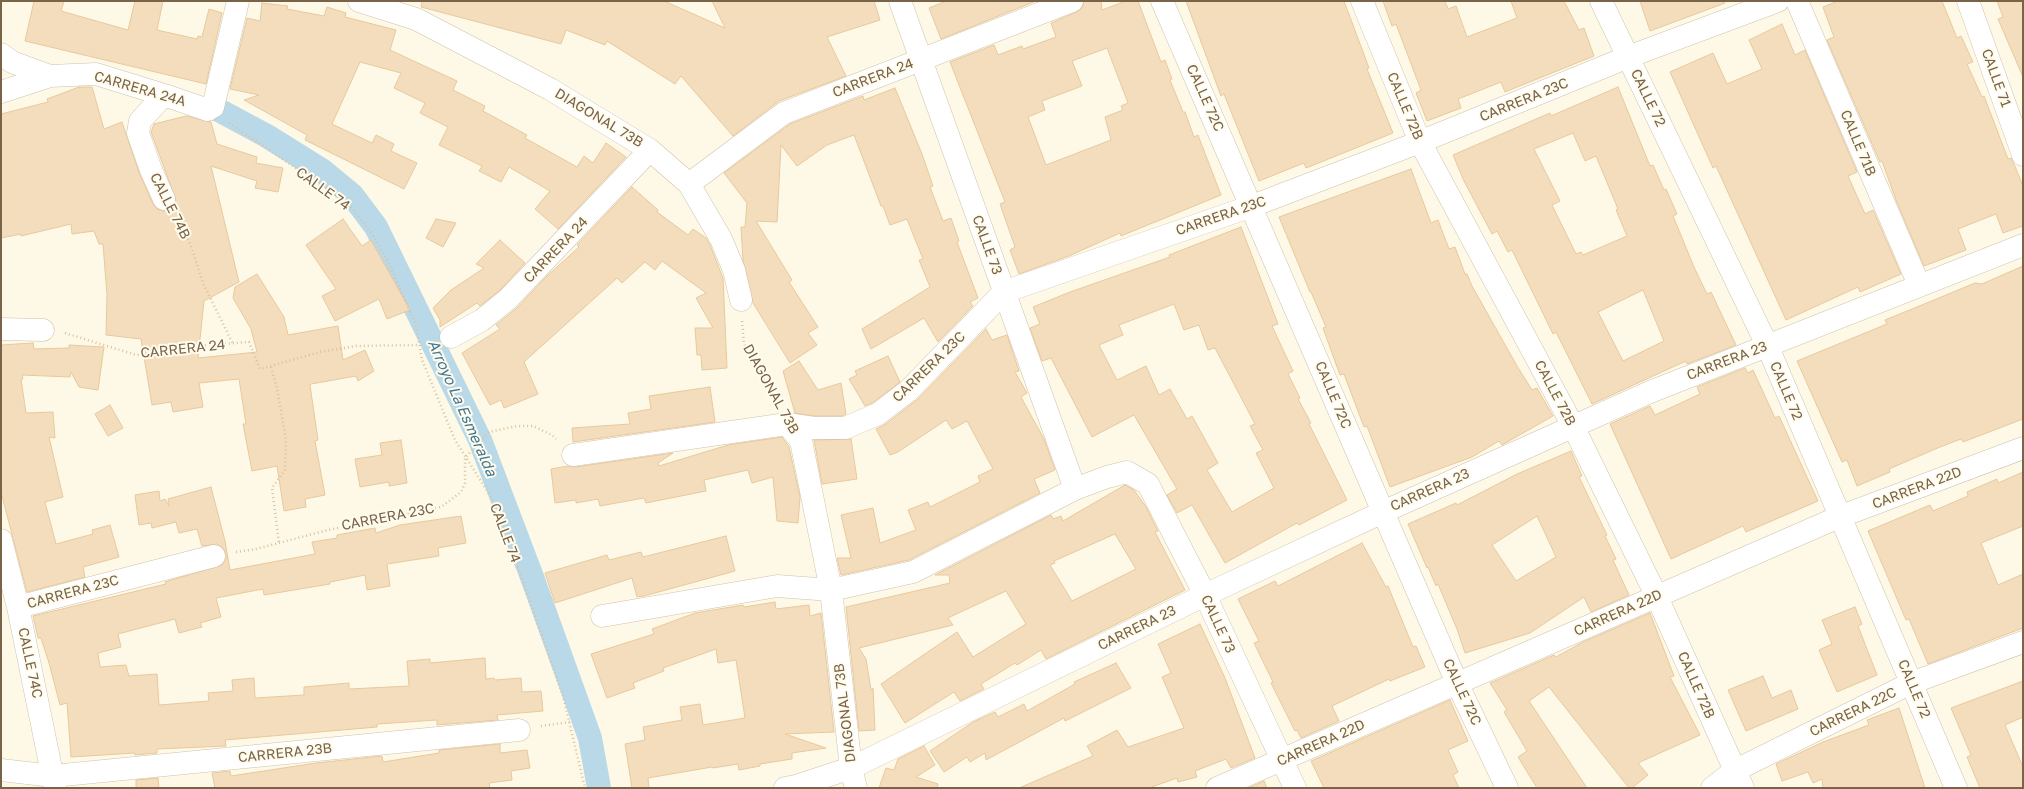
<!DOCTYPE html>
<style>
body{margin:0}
#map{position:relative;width:2024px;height:789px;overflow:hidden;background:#fdf9e6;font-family:"Golos Text",sans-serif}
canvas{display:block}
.frame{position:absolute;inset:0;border:2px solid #796349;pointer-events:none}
</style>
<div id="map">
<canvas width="2024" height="789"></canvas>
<div class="frame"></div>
</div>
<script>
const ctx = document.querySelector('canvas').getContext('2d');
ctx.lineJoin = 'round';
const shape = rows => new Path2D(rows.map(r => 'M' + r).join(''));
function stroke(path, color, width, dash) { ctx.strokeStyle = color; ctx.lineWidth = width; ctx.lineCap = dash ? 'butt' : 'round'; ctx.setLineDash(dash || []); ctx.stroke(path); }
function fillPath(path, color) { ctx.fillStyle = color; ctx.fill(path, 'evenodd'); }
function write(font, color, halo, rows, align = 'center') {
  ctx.font = font + ' "Golos Text",sans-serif'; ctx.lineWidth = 4; ctx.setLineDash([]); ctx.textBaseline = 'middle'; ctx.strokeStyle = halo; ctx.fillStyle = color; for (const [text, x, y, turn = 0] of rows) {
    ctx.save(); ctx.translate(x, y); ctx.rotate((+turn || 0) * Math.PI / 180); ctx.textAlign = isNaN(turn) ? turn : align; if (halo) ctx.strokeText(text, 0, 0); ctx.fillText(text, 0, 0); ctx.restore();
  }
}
stroke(shape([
 [213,107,267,136,323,171,352,195,376,227,480,440,532,577,590,738,599,788]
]), '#b9d9e8', 24);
const building = shape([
 [34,1,64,1,61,11,128,30,135,1,163,1,157,30,197,39,198,36,202,37,209,9,222,13,206,84,25,41,34,1],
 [422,1,664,1,725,28,712,1,874,1,880,20,827,37,846,76,779,101,733,136,681,76,675,84,607,41,605,45,566,30,561,44,421,7,422,1],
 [946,1,1036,1,941,39,929,8,946,1],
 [1084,1,1101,1,1102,10,1126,1,1138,1,1161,62,1165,60,1172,79,1170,80,1183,112,1185,112,1194,137,1198,135,1221,195,1121,236,1120,233,1069,256,1019,274,1010,250,1015,247,1000,204,1005,202,950,62,994,45,998,55,1022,46,1023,49,1056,37,1051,23,1077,12,1082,8,1084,1],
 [1107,48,1128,103,1121,106,1123,110,1105,117,1111,140,1046,165,1028,117,1045,110,1042,101,1082,86,1072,61,1107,48],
 [1186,1,1344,1,1369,68,1367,69,1393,133,1306,168,1304,163,1259,181,1224,94,1221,96,1186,1],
 [1383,1,1445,1,1448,9,1456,6,1467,37,1517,18,1511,1,1564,1,1579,30,1584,28,1594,56,1505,92,1501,82,1458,99,1461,108,1427,121,1416,93,1421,90,1396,24,1392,26,1383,1],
 [1640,1,1724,1,1725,3,1650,31,1640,1],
 [1838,1,1942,1,1957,38,1961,36,1973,62,1967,64,1982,97,1984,96,2008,159,2011,158,2014,164,2023,186,2023,226,2003,233,1996,214,1958,229,1966,250,1924,266,1896,200,1882,161,1880,162,1827,40,1834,37,1823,7,1838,1],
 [1997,1,2023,1,2023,77,1998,19,2003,17,1997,1],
 [262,3,288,6,287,9,324,16,327,7,346,13,345,17,396,30,390,50,457,81,453,90,485,106,483,111,527,135,525,138,577,167,584,156,593,163,606,143,626,157,558,229,535,209,550,191,509,167,501,182,479,171,482,166,439,145,448,127,420,113,425,103,394,88,401,73,360,62,332,124,372,143,376,135,394,144,391,151,417,163,404,189,305,140,307,135,244,100,259,95,230,89,247,18,260,21,262,3],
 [1782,24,1795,55,1805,50,1857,172,1848,176,1865,214,1873,210,1901,274,1860,292,1858,287,1786,320,1716,166,1713,168,1670,72,1713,53,1727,84,1762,69,1749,40,1782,24],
 [79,87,92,87,104,129,122,122,140,175,153,204,157,209,163,211,169,210,174,206,176,200,151,132,154,124,186,116,211,122,217,144,257,157,256,163,283,168,278,192,255,188,257,181,211,166,239,282,204,301,198,358,257,352,251,329,233,298,235,287,257,274,284,317,288,335,338,326,343,360,365,350,374,371,358,381,356,376,311,384,310,385,318,440,315,441,325,495,305,499,306,507,284,511,277,466,252,471,243,424,246,424,239,379,199,383,203,407,173,412,171,402,152,405,141,339,106,335,107,295,103,244,99,244,94,231,72,234,71,224,21,236,21,234,1,238,1,114,48,102,47,99,79,87],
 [1618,87,1650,166,1653,165,1664,190,1666,189,1677,214,1673,216,1694,267,1707,294,1711,292,1736,345,1687,364,1686,361,1592,404,1556,332,1553,334,1512,250,1508,252,1497,231,1492,234,1464,181,1453,155,1550,113,1551,116,1618,87],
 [1573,133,1585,161,1596,156,1618,209,1616,210,1627,236,1583,255,1581,252,1576,254,1552,205,1560,201,1534,149,1573,133],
 [1643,290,1664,341,1623,361,1598,312,1643,290],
 [895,88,922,154,933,186,930,187,943,221,951,218,959,241,957,242,978,298,970,302,973,306,938,342,924,318,871,349,862,329,930,287,919,260,923,259,907,219,890,225,883,206,881,206,854,135,827,145,797,166,781,145,777,222,756,221,792,280,789,282,818,327,808,333,817,345,790,363,753,303,743,260,741,227,745,227,747,203,724,173,790,124,863,96,864,100,895,88],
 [1411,169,1431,223,1438,220,1449,249,1455,247,1465,274,1467,274,1472,286,1517,366,1532,390,1537,388,1553,416,1502,445,1499,441,1472,457,1390,487,1367,426,1364,427,1344,374,1340,375,1323,328,1326,327,1311,292,1310,292,1279,217,1411,169],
 [632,187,658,210,657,212,688,235,693,229,706,238,710,245,723,278,727,368,702,370,701,355,697,355,695,328,713,328,696,298,706,293,662,261,655,270,645,262,622,283,617,278,524,362,538,394,504,408,501,400,490,405,462,353,500,329,496,325,517,308,547,276,579,247,577,245,632,187],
 [343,219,362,246,371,240,410,310,387,319,379,299,335,321,322,296,336,289,306,245,343,219],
 [436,219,456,223,443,247,426,238,436,219],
 [1241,227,1278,324,1272,326,1293,371,1288,374,1300,398,1298,399,1311,423,1309,424,1347,500,1299,525,1297,523,1225,563,1192,505,1177,513,1167,495,1177,489,1134,415,1092,437,1051,358,1042,361,1030,328,1040,324,1033,307,1070,292,1170,257,1169,255,1241,227],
 [1174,304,1184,330,1199,325,1208,350,1215,348,1255,424,1250,426,1263,450,1256,453,1274,488,1232,512,1207,470,1218,463,1192,416,1187,419,1170,389,1159,395,1146,366,1117,380,1099,345,1123,335,1119,325,1174,304],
 [500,240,525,263,500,290,480,306,477,303,440,327,440,320,433,308,451,290,484,268,476,264,500,240],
 [2023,266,2023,419,1963,442,1961,439,1940,447,1889,469,1890,472,1857,486,1847,460,1842,462,1797,361,1887,324,1885,320,1917,307,1975,283,1982,284,2023,266],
 [986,329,992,340,1007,335,1019,371,1015,372,1027,393,1021,397,1044,439,1055,470,1034,479,1040,493,909,560,841,575,837,558,851,558,841,515,873,508,880,543,916,530,908,510,928,502,930,507,980,482,978,476,993,469,967,421,952,429,946,420,898,452,890,455,876,429,886,424,917,400,986,329],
 [33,343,34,349,69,348,69,345,104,347,98,390,79,387,71,372,70,377,22,375,23,379,21,379,26,413,53,412,55,438,49,437,63,497,45,502,56,544,93,534,92,530,110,525,119,557,83,567,85,577,27,592,1,492,1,345,33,343],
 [888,356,900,382,872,403,865,406,849,379,857,375,855,371,888,356],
 [799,361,818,390,841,383,846,414,842,416,815,416,795,413,783,371,799,361],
 [1745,368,1748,373,1753,370,1775,418,1779,416,1818,501,1746,532,1743,526,1671,559,1610,424,1650,406,1655,415,1700,394,1697,387,1745,368],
 [710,387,715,422,573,442,572,428,630,424,628,413,651,409,649,396,710,387],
 [110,405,123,428,108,436,95,414,110,405],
 [782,437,789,447,800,497,798,523,777,521,773,477,752,483,748,470,704,480,706,491,646,503,644,498,600,506,598,499,576,503,576,500,555,503,551,469,568,466,575,467,673,453,658,463,659,466,728,445,782,437],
 [851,439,857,479,822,484,814,440,851,439],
 [401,440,407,483,389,486,389,482,360,487,355,459,382,455,380,443,401,440],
 [1571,451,1582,476,1579,477,1607,535,1605,536,1616,559,1613,560,1629,595,1591,612,1584,597,1530,633,1465,653,1457,629,1438,584,1436,586,1428,567,1427,568,1408,524,1456,503,1457,505,1517,474,1571,451],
 [1537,516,1556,557,1516,581,1492,545,1537,516],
 [2023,472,2023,526,1981,543,1998,585,2023,574,2023,628,1928,664,1909,619,1906,620,1868,531,1930,505,1933,511,1968,496,1967,492,1997,479,1998,483,2023,472],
 [1125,485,1134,490,1146,507,1158,531,1155,532,1185,590,1046,659,1041,650,1017,665,1015,663,981,684,984,689,960,701,954,692,905,723,881,684,957,632,973,657,1026,624,1006,591,952,616,948,618,953,625,859,648,866,659,871,690,873,688,875,730,859,731,846,607,950,583,949,575,935,575,1051,515,1053,519,1061,516,1063,521,1125,485],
 [1115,534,1136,569,1072,601,1050,565,1055,563,1054,561,1115,534],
 [211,487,225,541,230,570,315,554,312,542,337,538,337,535,375,528,376,533,400,525,461,516,466,543,438,548,439,556,387,564,390,586,367,590,365,575,330,582,330,584,264,595,263,589,216,598,221,617,200,623,202,627,179,633,175,619,118,634,121,647,98,653,100,667,126,665,129,676,157,674,159,705,209,701,208,693,233,691,232,680,254,678,255,698,304,695,304,687,349,683,349,689,409,686,407,661,430,659,430,663,485,658,486,679,494,678,495,680,521,678,522,692,541,691,543,711,497,715,498,720,437,725,437,720,377,724,377,727,225,740,226,746,157,749,157,753,135,755,135,753,71,757,67,703,60,705,49,663,41,638,38,638,33,616,166,584,165,582,222,565,226,559,226,553,223,548,217,544,202,546,197,529,179,533,176,522,152,528,151,523,139,525,135,495,159,491,160,501,165,499,169,506,168,499,211,487],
 [726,536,735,571,644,596,637,597,632,578,555,603,545,573,607,555,609,560,641,552,643,557,726,536],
 [1362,543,1386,587,1388,586,1413,647,1416,646,1425,667,1390,681,1389,679,1332,706,1339,721,1301,738,1297,730,1295,731,1271,683,1273,682,1254,643,1259,641,1238,599,1275,581,1278,586,1362,543],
 [775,602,776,609,809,605,810,616,821,613,834,732,785,734,826,748,792,753,792,759,760,764,760,766,739,770,738,764,713,768,712,767,648,778,649,788,632,788,625,744,645,740,643,727,682,720,680,707,700,704,703,725,745,718,736,660,718,663,716,649,663,668,664,671,633,683,635,688,607,698,591,654,654,634,652,629,695,613,743,605,744,607,775,602],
 [1855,607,1862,624,1858,626,1877,675,1837,692,1819,650,1832,644,1822,620,1855,607],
 [1650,613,1674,676,1670,677,1700,735,1638,763,1648,775,1632,788,1629,788,1549,687,1529,701,1587,788,1537,788,1518,757,1527,751,1504,712,1507,710,1490,683,1554,655,1556,657,1583,642,1650,613],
 [1200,624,1225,678,1255,758,1231,768,1226,759,1195,771,1197,777,1178,782,1177,778,1149,788,1019,788,1093,756,1087,746,1117,730,1128,747,1184,728,1162,677,1171,673,1158,644,1200,624],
 [1116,663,1131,688,1065,721,1064,718,986,760,985,753,970,762,967,757,944,772,930,751,973,722,995,712,998,717,1024,704,1027,711,1075,684,1074,682,1116,663],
 [1763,676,1772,698,1791,690,1798,709,1746,731,1728,690,1763,676],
 [2023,681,2023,717,2005,725,2023,767,2023,788,1980,788,1967,757,1971,755,1951,708,2023,681],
 [1450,700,1468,741,1448,750,1458,772,1453,775,1459,788,1324,788,1311,761,1450,700],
 [1899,708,1925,788,1823,788,1822,779,1813,783,1808,772,1782,781,1776,764,1823,742,1869,725,1867,720,1899,708],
 [500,744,500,753,527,750,530,768,511,771,512,780,489,783,490,788,215,788,212,773,230,771,231,776,316,763,382,756,383,762,439,753,439,750,500,744],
 [924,746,935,765,916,777,938,784,937,788,879,788,886,768,894,770,898,759,924,746],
 [158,778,159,788,136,788,136,780,158,778],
 [1264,781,1267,788,1248,788,1264,781]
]);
fillPath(building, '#f4ddbc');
stroke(building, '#e8c89c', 1);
const minor = shape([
 [359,1,416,19,550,89,650,150,689,184,721,239,734,270,741,300],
 [900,1,1075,489],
 [1162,1,1457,683,1507,788],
 [1362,1,1420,142,1573,426,1657,597,1743,788],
 [1601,1,1767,345,1956,788],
 [1797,1,1919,285],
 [1968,1,2023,155],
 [1,54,12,62,50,76],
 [1,92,50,76,96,74,164,95,208,110],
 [213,107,238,1],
 [689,184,784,113,1072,1],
 [164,199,151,170,138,133,140,121,164,95],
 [1,329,43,330],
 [451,337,482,320,508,299,650,150],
 [787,424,801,441,831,590,851,768,856,788],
 [573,455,787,424,814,428,845,428,878,414,908,391,1004,292,1252,206,1420,142,1628,57,1778,1],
 [1,540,18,607,55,788],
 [18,607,214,556],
 [602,616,777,586,831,590,913,572,1075,489,1107,477,1127,472,1148,484,1205,595,1295,788],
 [1,770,53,776,519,730],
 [785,788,796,786,851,768,1205,595,1383,512,1650,392,2023,245],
 [1217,788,1839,517,2023,448],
 [1712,788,1734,771,1911,683,2023,642]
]);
stroke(minor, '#d0c2ab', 23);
stroke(shape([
 [229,123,339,197,353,209,372,234,389,264,416,325,422,360,455,440,496,505,563,696,585,788],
 [178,217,191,246,203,283,233,344],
 [742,321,744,344,776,402],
 [65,333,136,355,171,351,195,346,249,342,260,369,320,352,356,346,419,345],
 [271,367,277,388,286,440,285,470,272,488,279,543],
 [236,552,256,549,328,530,441,507,461,492,465,483,465,458,489,432,517,426,533,426,552,435,556,439],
 [541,726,570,722]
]), '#dac19f', 2.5, [1, 3]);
stroke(minor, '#fff', 22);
write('14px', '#796349', '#fffcee', [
 ["CARRERA 24",873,78,-21],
 ["CALLE 71",1996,78,70],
 ["CARRERA 24A",140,89,16],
 ["CALLE 72C",1205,98,66],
 ["CALLE 72",1648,98,64],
 ["CARRERA 23C",1524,100,-22],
 ["CALLE 72B",1405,106,67],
 ["DIAGONAL 73B",599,118,31],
 ["CALLE 71B",1858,143,67],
 ["CALLE 74",323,189,36],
 ["CALLE 74B",170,206,63],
 ["CARRERA 23C",1221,216,-19],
 ["CALLE 73",987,245,70],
 ["CARRERA 24",556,250,-46],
 ["CARRERA 24",183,349,-6],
 ["CARRERA 23",1727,361,-21],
 ["CARRERA 23C",929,367,-44],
 ["DIAGONAL 73B",771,389,61],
 ["CALLE 72",1786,391,67],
 ["CALLE 72B",1555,393,62],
 ["CALLE 72C",1333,395,67],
 ["CARRERA 22D",1917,488,-21],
 ["CARRERA 23",1430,490,-24],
 ["CARRERA 23C",388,517,-11],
 ["CALLE 74",505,533,69],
 ["CARRERA 23C",73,592,-15],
 ["CARRERA 22D",1618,613,-24],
 ["CALLE 73",1218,624,65],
 ["CARRERA 23",1137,628,-26],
 ["CALLE 74C",30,663,78],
 ["CALLE 72B",1696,685,66],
 ["CALLE 72",1914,689,67],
 ["CALLE 72C",1462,692,65],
 ["CARRERA 22C",1853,712,-26],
 ["DIAGONAL 73B",845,713,-97],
 ["CARRERA 22D",1321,743,-24],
 ["CARRERA 23B",285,753,-6]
]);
write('italic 15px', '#447894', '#fffcee', [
 ["Arroyo La Esmeralda",462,408,66]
]);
</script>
